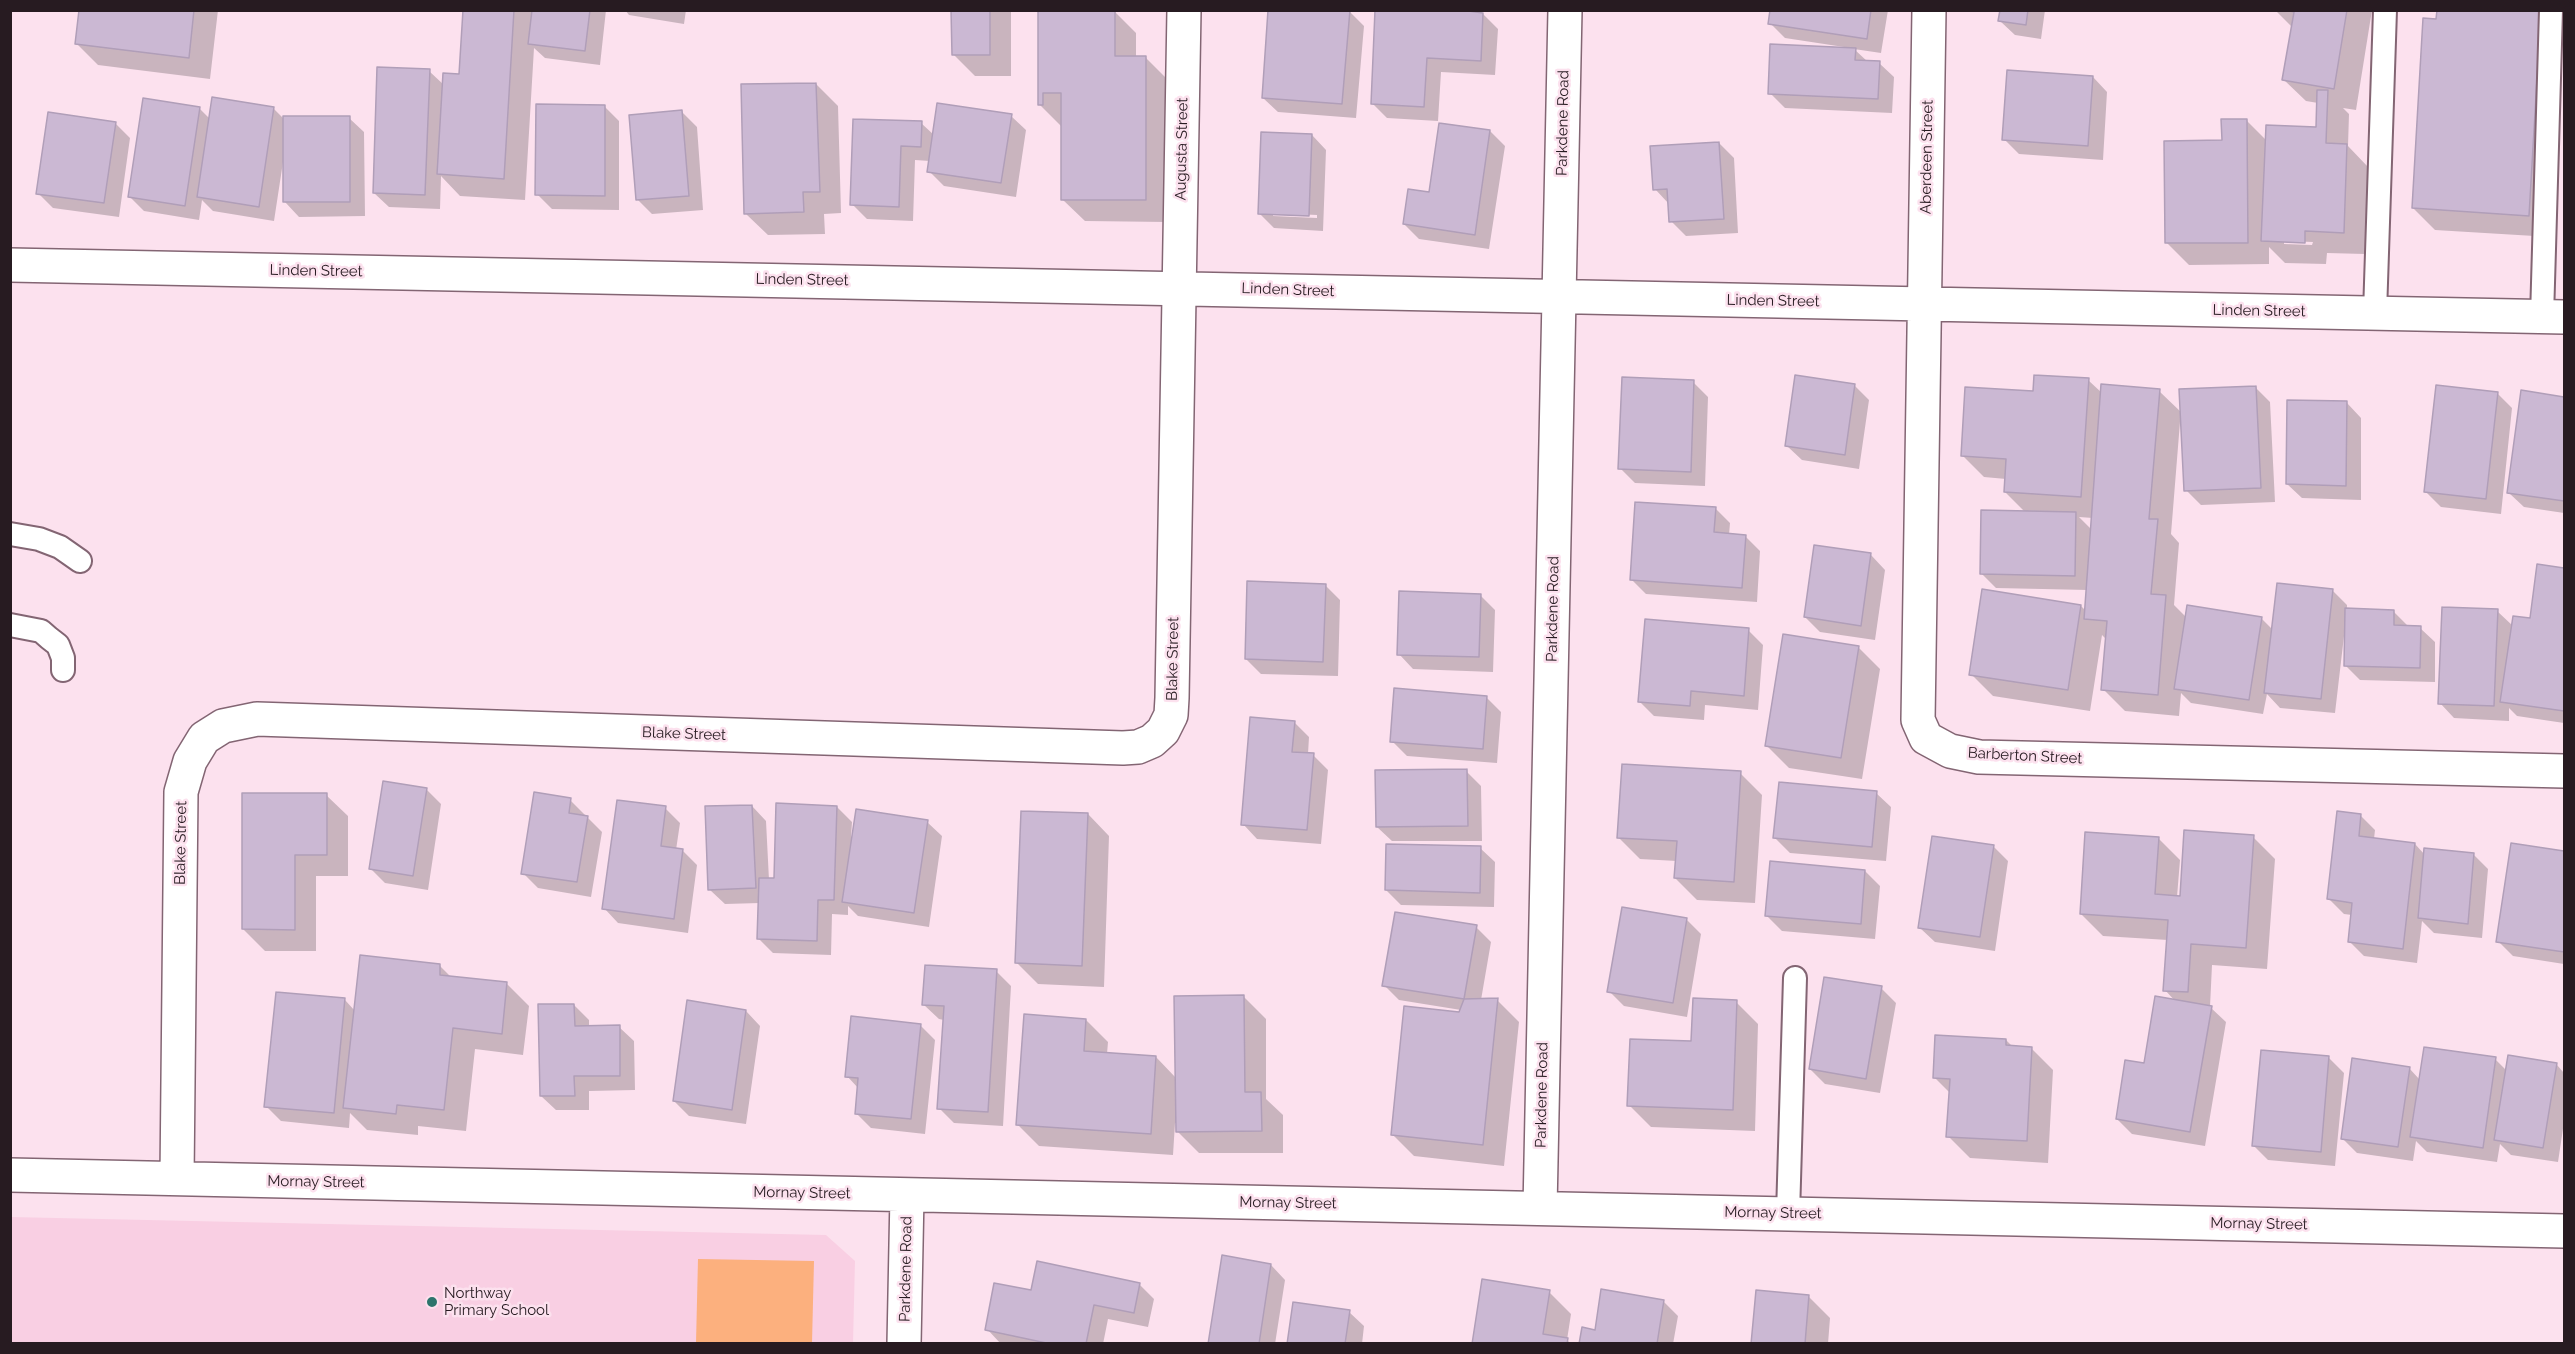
<!DOCTYPE html>
<style>
body{margin:0}
#map{position:relative;width:2575px;height:1354px;overflow:hidden;background:#fce1ee;font-family:Raleway,sans-serif}
canvas{display:block}
.frame{position:absolute;inset:0;border:12px solid #271b21;pointer-events:none}
</style>
<div id="map">
<canvas width="2575" height="1354"></canvas>
<div class="frame"></div>
</div>
<script>
const ctx = document.querySelector('canvas').getContext('2d');
ctx.lineJoin = 'round';
function fillPath(path, color) { ctx.fillStyle = color; ctx.fill(path, 'evenodd'); }
const shape = rows => new Path2D(rows.map(r => 'M' + r).join(''));
function stroke(path, color, width, dash) { ctx.strokeStyle = color; ctx.lineWidth = width; ctx.lineCap = dash ? 'butt' : 'round'; ctx.setLineDash(dash || []); ctx.stroke(path); }
function write(font, color, halo, rows, align = 'center') {
  ctx.font = font + ' Raleway,sans-serif'; ctx.lineWidth = 5; ctx.setLineDash([]); ctx.textBaseline = 'middle'; ctx.strokeStyle = halo; ctx.fillStyle = color; for (const [text, x, y, turn = 0] of rows) {
    ctx.save(); ctx.translate(x, y); ctx.rotate((+turn || 0) * Math.PI / 180); ctx.textAlign = isNaN(turn) ? turn : align; if (halo) ctx.strokeText(text, 0, 0); ctx.fillText(text, 0, 0); ctx.restore();
  }
}
fillPath(shape([
 [11,1217,826,1235,855,1261,853,1343,11,1344]
]), '#f9cfe3');
fillPath(shape([
 [698,1259,814,1261,812,1343,696,1343]
]), '#fcb07e');
fillPath(shape([
 [80,10,218,10,210,79,98,65,76,43],
 [464,10,606,10,600,65,545,58,534,48,525,200,460,196,441,176,440,209,389,207,374,193,429,71,444,85,460,76],
 [625,10,686,10,684,24,629,15],
 [953,10,1032,10,1011,12,1011,76,975,76,953,54],
 [1377,10,1476,10,1476,14,1483,14,1498,29,1495,75,1441,72,1438,121,1387,118,1372,103],
 [1772,10,1888,10,1881,53,1854,49,1868,62,1879,63,1894,77,1892,113,1785,108,1770,93,1844,47,1785,38,1770,23],
 [2001,10,2045,10,2041,39,2015,35,2000,21],
 [2275,10,2372,10,2356,110,2343,108,2349,114,2348,146,2368,167,2365,254,2327,253,2326,264,2285,263,2269,247,2269,264,2189,265,2167,243,2223,142,2247,121,2267,141,2317,128,2318,103,2306,101,2284,80,2293,28],
 [2284,241,2313,242,2312,245,2284,244],
 [2543,10,2563,30,2551,237,2435,230,2413,208,2438,20],
 [1039,11,1114,11,1136,33,1136,57,1145,57,1167,79,1167,222,1085,221,1063,200,1061,126,1039,104],
 [1349,11,1364,26,1356,118,1278,112,1263,98],
 [2093,77,2107,92,2103,160,2019,154,2004,139],
 [816,84,838,106,841,213,824,214,825,234,768,235,746,214],
 [604,106,619,121,619,210,552,209,537,194],
 [199,108,210,119,274,109,283,118,349,118,364,132,365,216,299,217,285,202,285,162,283,162,274,221,213,211,202,200,199,220,144,211,129,196],
 [682,112,697,127,703,210,652,214,637,199],
 [1011,116,1026,130,1016,197,944,186,929,171,930,161,915,160,913,221,867,219,852,204,855,120,921,123,934,135],
 [115,123,130,138,119,217,53,208,38,193],
 [1490,131,1505,146,1489,249,1419,239,1404,224],
 [1312,135,1326,150,1323,231,1274,228,1259,213],
 [1273,213,1317,215,1317,218,1273,216],
 [1719,143,1734,158,1738,233,1686,236,1671,221,1669,204,1655,189],
 [2088,380,2102,393,2159,391,2182,413,2255,387,2270,402,2275,502,2201,505,2186,490,2182,422,2180,422,2171,534,2179,543,2174,605,2187,618,2261,618,2273,630,2332,590,2347,605,2347,610,2393,611,2408,626,2420,628,2435,642,2435,682,2360,680,2345,665,2346,636,2344,636,2335,713,2280,708,2267,694,2263,714,2191,703,2181,693,2179,716,2125,711,2103,689,2107,640,2102,635,2090,711,1993,696,1971,674,2081,606,2086,611,2088,590,1996,588,1981,573,2026,513,2005,492,2006,479,1984,477,1962,455,2035,393],
 [2079,517,2093,518,2092,530],
 [1693,382,1708,397,1705,486,1635,483,1620,468],
 [1855,386,1869,400,1859,469,1802,460,1787,446],
 [2522,392,2564,398,2564,513,2524,507,2509,493],
 [2497,393,2512,408,2501,514,2441,507,2426,492],
 [2347,403,2361,418,2361,500,2302,498,2287,484],
 [1715,508,1730,523,1729,535,1745,536,1760,551,1757,602,1646,594,1631,579],
 [1871,555,1885,570,1875,640,1820,632,1805,617],
 [2539,566,2564,569,2564,723,2517,716,2509,708,2509,721,2454,718,2440,703,2497,611,2513,626,2531,619],
 [1325,585,1340,600,1338,676,1261,674,1246,659],
 [1480,595,1495,610,1493,672,1413,669,1399,654],
 [1748,630,1763,645,1758,710,1705,705,1704,720,1654,716,1639,701],
 [1858,647,1880,669,1862,779,1789,768,1767,746],
 [1486,697,1501,712,1497,763,1407,756,1392,741],
 [1294,722,1309,737,1308,754,1313,755,1328,770,1321,844,1257,839,1243,824],
 [1466,771,1481,786,1482,841,1392,841,1377,827],
 [1740,773,1762,795,1755,903,1697,900,1675,878,1677,861,1640,859,1618,837],
 [426,789,441,804,428,890,385,883,370,868],
 [1876,793,1891,807,1886,861,1790,853,1775,838],
 [326,795,348,816,348,876,316,876,316,951,265,951,243,929],
 [570,800,602,832,591,897,538,888,523,873],
 [752,806,766,821,769,880,775,880,837,807,852,822,851,837,927,822,942,836,929,927,858,916,848,906,848,915,832,914,831,955,773,953,758,938,760,903,725,904,710,890],
 [665,808,680,823,676,850,682,850,697,865,688,933,618,923,604,908],
 [1088,814,1109,836,1104,987,1038,984,1017,963],
 [2360,815,2375,830,2374,839,2415,844,2425,855,2473,854,2488,869,2482,938,2434,933,2422,921,2417,963,2364,956,2349,941,2352,915,2344,914,2329,899],
 [2253,837,2275,859,2267,969,2212,965,2210,1007,2226,1022,2205,1146,2132,1134,2117,1119,2176,1002,2165,990,2168,940,2103,936,2081,914,2158,838,2180,860,2177,897,2181,898],
 [2512,845,2564,852,2564,964,2513,956,2498,941],
 [1993,846,2008,861,1995,951,1935,942,1920,928],
 [1480,848,1495,862,1494,907,1401,905,1386,890],
 [1865,871,1880,886,1875,939,1782,931,1767,916],
 [1686,919,1701,934,1687,1017,1624,1006,1609,991],
 [1476,927,1491,942,1481,1000,1497,1000,1519,1022,1504,1166,1414,1156,1392,1134,1461,1010,1399,1000,1384,985],
 [440,966,452,978,507,984,529,1006,523,1055,475,1049,466,1131,418,1126,418,1135,367,1130,350,1113,349,1128,281,1121,266,1106,345,1000,355,1011],
 [996,971,1011,986,1003,1126,954,1123,939,1108,944,1020,939,1019,924,1005],
 [1881,988,1896,1003,1880,1093,1825,1084,1810,1069],
 [1244,997,1266,1019,1266,1099,1283,1115,1283,1153,1199,1153,1177,1131,1177,1123,1175,1123,1173,1155,1039,1146,1017,1124,1086,1020,1108,1042,1107,1054,1156,1057,1176,1078],
 [1736,1002,1758,1024,1755,1131,1651,1127,1629,1105],
 [574,1005,589,1020,589,1027,619,1027,634,1041,635,1090,589,1091,589,1110,556,1110,541,1096],
 [746,1011,760,1026,746,1124,689,1116,674,1101],
 [920,1025,935,1040,925,1134,871,1128,856,1113,859,1089,847,1076],
 [2006,1040,2013,1047,2031,1048,2053,1070,2048,1163,1970,1158,1948,1136,1950,1093,1934,1077],
 [2329,1058,2344,1073,2335,1166,2268,1160,2253,1145],
 [2495,1059,2507,1071,2557,1065,2564,1073,2564,1122,2558,1162,2511,1155,2500,1144,2497,1162,2427,1152,2416,1141,2413,1161,2357,1153,2342,1138,2409,1068,2420,1080],
 [1271,1265,1285,1280,1275,1344,1209,1344],
 [1139,1284,1154,1299,1148,1327,1108,1319,1103,1344,1001,1344,987,1329,1032,1291],
 [1549,1292,1571,1314,1567,1340,1571,1344,1473,1344],
 [1808,1296,1830,1318,1828,1344,1753,1344],
 [1663,1301,1678,1316,1673,1344,1581,1344,1596,1331],
 [1349,1312,1364,1326,1362,1344,1289,1344]
]), '#0003');
const building = shape([
 [79,10,194,10,189,58,75,44,79,10],
 [463,10,514,10,504,179,437,174,443,73,459,74,463,10],
 [532,10,590,10,585,51,528,44,532,10],
 [951,10,990,10,990,55,952,55,951,10],
 [1038,10,1115,10,1115,56,1146,56,1146,200,1061,200,1061,93,1043,93,1043,105,1038,105,1038,10],
 [1268,10,1350,10,1342,104,1262,98,1268,10],
 [1375,10,1461,10,1483,13,1481,61,1427,58,1424,107,1371,104,1375,10],
 [1770,10,1871,10,1867,39,1768,24,1770,10],
 [2000,10,2028,10,2026,25,1998,21,2000,10],
 [2286,10,2347,10,2334,89,2282,80,2294,12,2286,10],
 [2437,10,2541,10,2529,216,2412,208,2423,18,2436,19,2437,10],
 [1770,44,1856,48,1855,60,1880,61,1878,99,1768,94,1770,44],
 [377,67,430,69,425,195,373,193,377,67],
 [2007,70,2093,76,2088,146,2002,140,2007,70],
 [816,83,820,192,803,192,804,212,744,214,741,84,816,83],
 [2317,90,2328,90,2326,143,2347,144,2344,233,2305,231,2305,243,2261,241,2266,125,2316,127,2317,90],
 [212,97,274,107,259,207,197,197,212,97],
 [143,98,200,107,185,206,128,197,143,98],
 [937,103,1012,114,1001,183,927,172,937,103],
 [536,104,605,105,605,196,535,195,536,104],
 [682,110,689,196,636,200,629,115,682,110],
 [48,112,116,122,104,203,36,194,48,112],
 [283,116,350,116,350,202,283,202,283,116],
 [853,119,922,121,921,147,901,146,899,207,850,205,853,119],
 [2221,119,2247,119,2248,243,2165,243,2164,141,2222,140,2221,119],
 [1439,123,1490,130,1475,235,1403,224,1408,189,1429,192,1439,123],
 [1261,132,1312,134,1309,216,1258,214,1261,132],
 [1719,142,1724,219,1669,222,1667,189,1653,190,1650,146,1719,142],
 [1795,375,1855,384,1845,455,1785,446,1795,375],
 [2034,375,2089,378,2081,497,2004,492,2006,459,1961,456,1965,387,2033,391,2034,375],
 [1622,377,1694,380,1691,472,1618,469,1622,377],
 [2101,384,2160,389,2149,519,2158,519,2151,594,2166,595,2158,695,2101,690,2107,621,2084,619,2101,384],
 [2436,385,2498,392,2486,499,2424,492,2436,385],
 [2256,386,2261,488,2184,491,2179,389,2256,386],
 [2521,390,2564,397,2564,501,2507,493,2521,390],
 [2287,400,2347,401,2346,486,2286,484,2287,400],
 [1635,502,1716,507,1714,532,1746,535,1742,588,1630,580,1635,502],
 [1981,510,2076,512,2075,576,1980,574,1981,510],
 [1814,545,1871,553,1861,626,1804,617,1814,545],
 [2537,564,2564,568,2564,711,2500,702,2513,616,2530,618,2537,564],
 [1247,581,1326,584,1323,662,1245,659,1247,581],
 [2277,583,2333,589,2321,699,2264,693,2277,583],
 [1982,589,2081,605,2068,690,1969,675,1982,589],
 [1399,591,1481,594,1479,657,1397,655,1399,591],
 [2187,605,2262,617,2249,700,2174,689,2187,605],
 [2442,607,2498,609,2494,706,2438,704,2442,607],
 [2345,608,2394,610,2394,625,2421,626,2420,668,2344,666,2345,608],
 [1645,619,1749,628,1744,696,1691,691,1690,706,1638,702,1645,619],
 [1783,634,1859,646,1841,758,1765,746,1783,634],
 [1394,688,1487,696,1483,749,1390,742,1394,688],
 [1250,717,1295,721,1292,752,1314,753,1307,830,1241,825,1250,717],
 [1622,764,1741,771,1734,882,1674,878,1677,841,1617,838,1622,764],
 [1467,769,1468,826,1376,827,1375,770,1467,769],
 [383,781,427,788,413,876,369,869,383,781],
 [1779,782,1877,791,1872,847,1773,838,1779,782],
 [534,792,571,798,569,813,588,816,577,882,521,874,534,792],
 [242,793,327,793,327,855,295,855,295,930,242,929,242,793],
 [617,800,666,806,661,846,683,849,674,919,602,909,617,800],
 [776,803,837,806,834,900,818,900,817,941,757,939,759,878,774,878,776,803],
 [752,805,756,888,708,890,705,806,752,805],
 [856,809,928,820,914,913,842,902,856,809],
 [1021,811,1088,813,1082,966,1015,963,1021,811],
 [2337,811,2361,814,2359,836,2415,843,2403,949,2348,942,2352,903,2327,899,2337,811],
 [2184,830,2254,835,2246,948,2191,944,2188,992,2163,991,2168,920,2080,914,2085,832,2159,837,2155,894,2180,896,2184,830],
 [1932,836,1994,845,1980,937,1918,928,1932,836],
 [2511,843,2564,851,2564,952,2496,942,2511,843],
 [1386,844,1481,846,1480,893,1385,890,1386,844],
 [2424,848,2474,853,2468,924,2418,918,2424,848],
 [1770,861,1865,870,1861,924,1765,916,1770,861],
 [1622,907,1687,918,1673,1003,1607,992,1622,907],
 [1395,912,1477,925,1464,999,1382,986,1395,912],
 [360,955,440,964,440,975,507,982,502,1034,453,1028,444,1110,397,1105,396,1114,343,1108,360,955],
 [925,965,997,969,988,1112,937,1109,944,1006,922,1005,925,965],
 [1824,977,1882,986,1866,1079,1809,1069,1824,977],
 [276,992,345,998,334,1113,264,1107,276,992],
 [1244,995,1245,1092,1261,1092,1262,1131,1176,1132,1174,996,1244,995],
 [2155,996,2212,1006,2190,1132,2116,1119,2125,1060,2144,1063,2155,996],
 [1498,998,1483,1145,1391,1135,1404,1006,1459,1012,1464,999,1498,998],
 [1693,998,1737,1000,1733,1110,1627,1106,1630,1039,1691,1041,1693,998],
 [687,1000,746,1010,732,1110,673,1101,687,1000],
 [538,1004,574,1004,575,1026,620,1025,620,1076,574,1076,575,1096,540,1096,538,1004],
 [1024,1014,1086,1019,1084,1051,1156,1056,1151,1134,1016,1125,1024,1014],
 [851,1016,921,1024,911,1119,855,1114,858,1078,845,1077,851,1016],
 [1935,1035,2006,1039,2006,1045,2032,1047,2027,1141,1946,1137,1950,1079,1933,1078,1935,1035],
 [2424,1047,2496,1057,2483,1148,2410,1137,2424,1047],
 [2261,1050,2329,1056,2321,1152,2252,1146,2261,1050],
 [2508,1055,2557,1063,2543,1148,2494,1140,2508,1055],
 [2352,1058,2410,1067,2398,1147,2341,1139,2352,1058],
 [1222,1255,1271,1264,1259,1344,1208,1344,1222,1255],
 [1037,1261,1140,1283,1134,1313,1094,1305,1086,1344,1051,1344,985,1330,994,1283,1031,1290,1037,1261],
 [1482,1279,1550,1290,1543,1334,1568,1338,1567,1344,1472,1344,1482,1279],
 [1601,1289,1664,1300,1657,1344,1579,1344,1582,1327,1595,1330,1601,1289],
 [1756,1290,1809,1295,1805,1344,1751,1344,1756,1290],
 [1293,1302,1350,1310,1345,1344,1287,1344,1293,1302]
]);
fillPath(building, '#cbb8d3');
stroke(building, '#b09eb8', 1.5);
const lane = shape([
 [2375,313,2385,10],
 [2542,317,2551,10],
 [10,534,39,539,60,547,80,561],
 [10,625,41,631,49,638,58,645,63,658,63,670],
 [1788,1214,1795,978]
]);
const street = shape([
 [1929,10,1918,720,1926,738,1950,751,1979,757,2564,771],
 [10,265,2564,317],
 [10,1175,2564,1231],
 [177,1178,181,792,190,761,204,738,223,726,257,719,1123,748,1138,747,1152,741,1163,731,1171,715,1172,698,1184,10],
 [1540,1208,1565,10],
 [904,1344,907,1195]
]);
stroke(lane, '#836573', 26);
stroke(street, '#836573', 36);
stroke(lane, '#fff', 22);
stroke(street, '#fff', 33);
for (const [x, y, r, color] of [
 [432,1302,6,"#2d746c"]
]) { const dot = new Path2D(); dot.arc(x, y, r, 0, 2 * Math.PI); ctx.fillStyle = color; ctx.fill(dot); stroke(dot, '#fce1ee', 2); }
write('15px', '#271b21', '#fce1ee', [
 ["Parkdene Road",1563,123,-89],
 ["Augusta Street",1182,149,-89],
 ["Aberdeen Street",1927,157,-89],
 ["Linden Street",316,271,1],
 ["Linden Street",802,280,1],
 ["Linden Street",1288,290,2],
 ["Linden Street",1773,301,1],
 ["Linden Street",2259,311,1],
 ["Parkdene Road",1553,609,-89],
 ["Blake Street",1173,659,-89],
 ["Blake Street",684,734,2],
 ["Barberton Street",2025,756,3],
 ["Blake Street",181,843,-89],
 ["Parkdene Road",1542,1095,-89],
 ["Mornay Street",316,1182,1],
 ["Mornay Street",802,1193,1],
 ["Mornay Street",1288,1203,1],
 ["Mornay Street",1773,1213,1],
 ["Mornay Street",2259,1224,1],
 ["Parkdene Road",906,1269,-89]
]);
write('15px', '#271b21', '#fce1ee', [
 ["Northway",444,1293],
 ["Primary School",444,1310]
], 'left');
</script>
